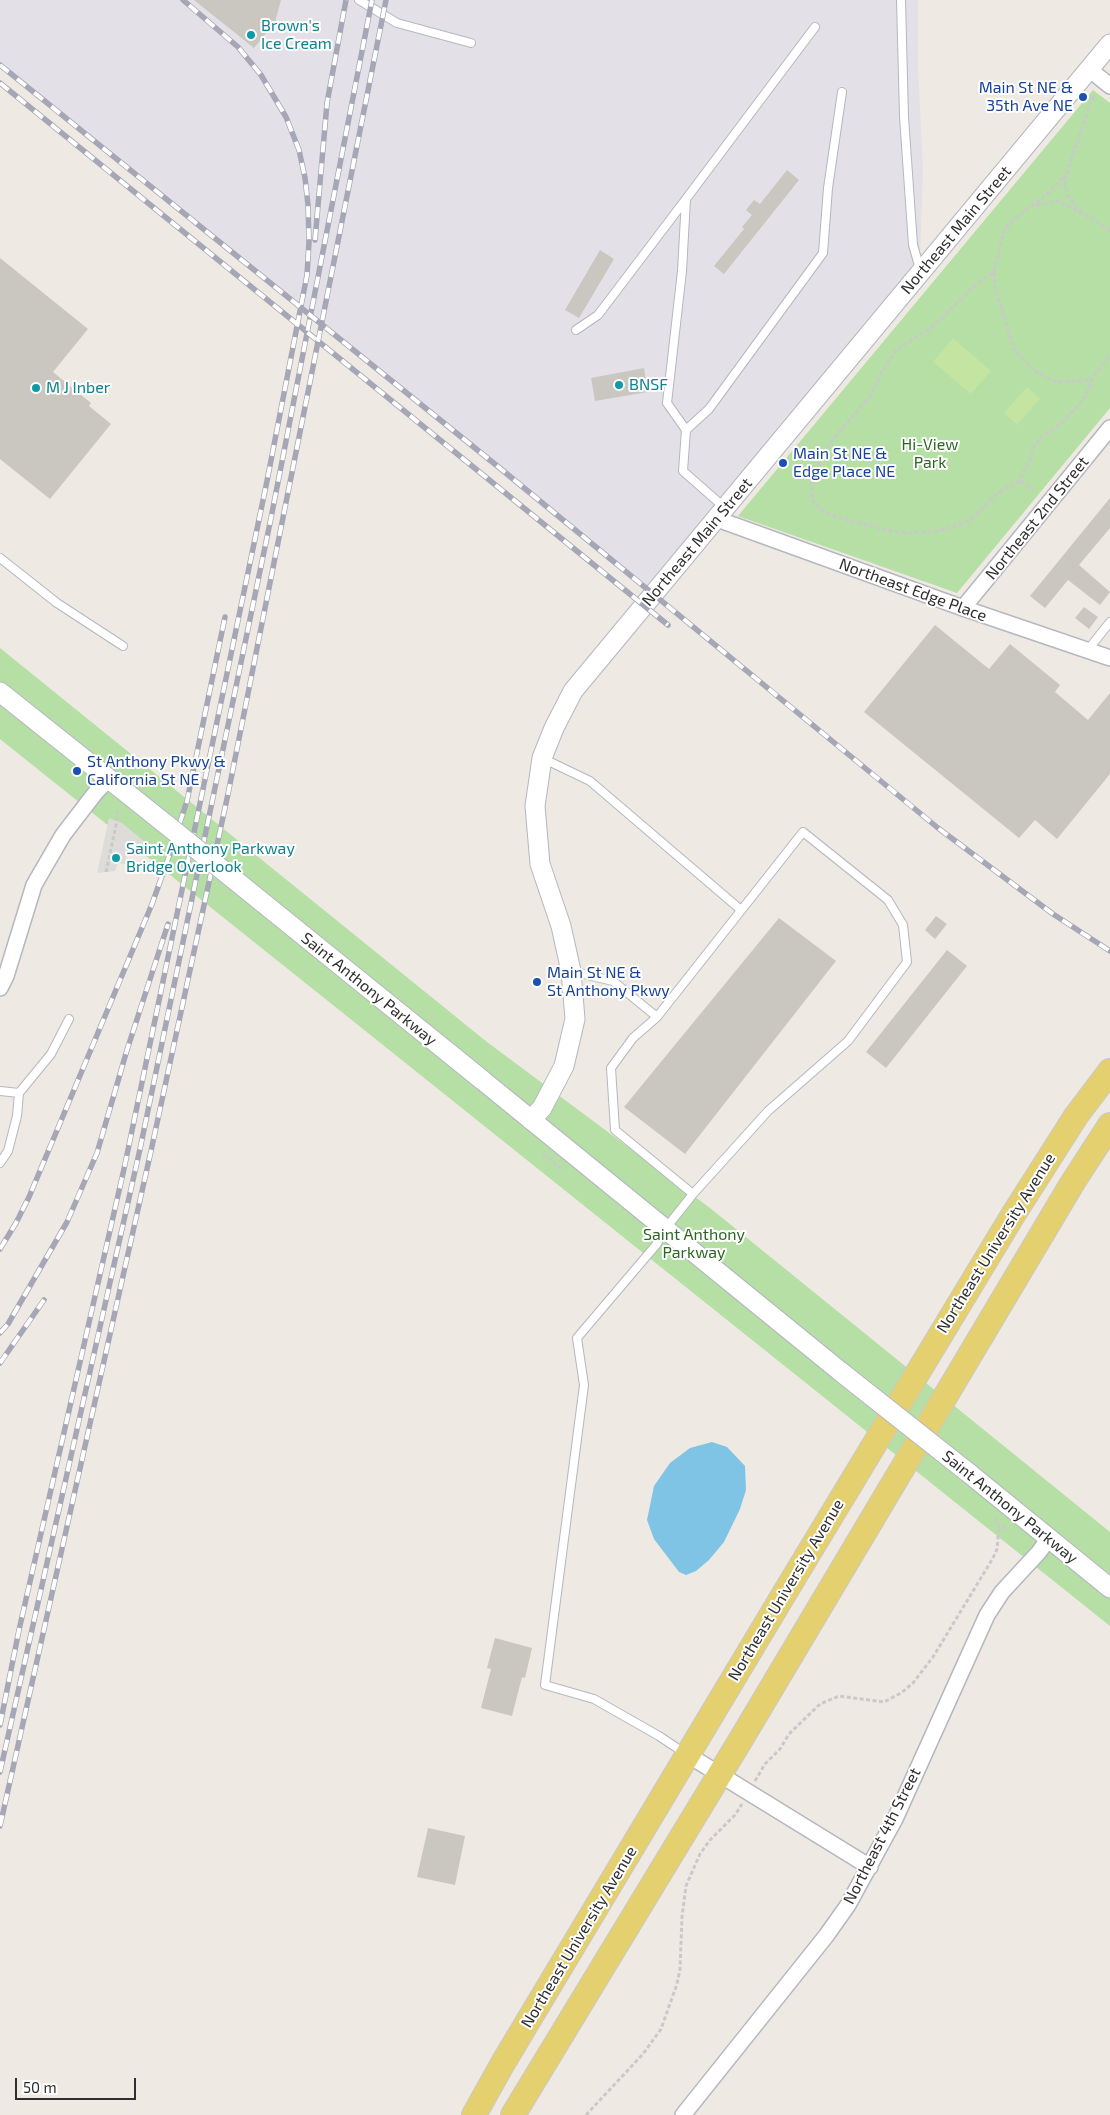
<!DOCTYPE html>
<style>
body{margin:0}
#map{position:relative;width:1110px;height:2115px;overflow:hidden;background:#eee9e2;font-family:"Exo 2",sans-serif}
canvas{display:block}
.scale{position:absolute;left:15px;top:2078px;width:121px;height:22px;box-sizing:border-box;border:2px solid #2e2e2e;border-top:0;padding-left:6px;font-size:15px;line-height:18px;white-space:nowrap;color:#2e2e2e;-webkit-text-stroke:4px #fff;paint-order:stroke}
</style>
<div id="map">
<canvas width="1110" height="2115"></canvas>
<div class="scale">50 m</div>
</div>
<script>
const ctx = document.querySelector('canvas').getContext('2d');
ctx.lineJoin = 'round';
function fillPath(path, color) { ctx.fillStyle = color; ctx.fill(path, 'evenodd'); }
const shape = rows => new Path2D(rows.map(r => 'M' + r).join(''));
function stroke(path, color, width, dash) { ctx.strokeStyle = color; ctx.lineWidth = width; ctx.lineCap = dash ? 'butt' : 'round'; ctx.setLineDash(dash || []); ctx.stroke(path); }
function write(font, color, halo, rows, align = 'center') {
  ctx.font = font + ' "Exo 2",sans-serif'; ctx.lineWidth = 4; ctx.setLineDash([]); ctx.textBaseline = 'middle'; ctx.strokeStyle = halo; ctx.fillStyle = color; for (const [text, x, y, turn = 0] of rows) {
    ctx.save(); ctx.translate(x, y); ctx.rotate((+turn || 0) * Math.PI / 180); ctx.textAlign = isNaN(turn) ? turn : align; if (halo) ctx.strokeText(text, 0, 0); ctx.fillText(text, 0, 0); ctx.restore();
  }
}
fillPath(shape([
 [0,0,918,0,918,67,923,169,920,259,645,591,0,65]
]), '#e3e1e7');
fillPath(shape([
 [1093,90,1110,103,1110,408,957,593,738,516],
 [0,648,487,1042,710,1208,1110,1532,1110,1626,0,739]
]), '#b5dfa4');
fillPath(shape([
 [953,338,991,371,971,394,933,362],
 [1027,387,1040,399,1017,425,1004,413]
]), '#c4e5a1');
fillPath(shape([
 [109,818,122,823,146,843,135,856,127,854,125,864,118,863,115,871,97,873]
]), '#dedcd9');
fillPath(shape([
 [712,1442,727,1447,745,1466,746,1490,740,1509,724,1542,709,1560,696,1571,686,1575,679,1572,654,1539,647,1520,654,1486,670,1463,690,1448]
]), '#80c4e5');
fillPath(shape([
 [194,0,281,0,275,22,254,48],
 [787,170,799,180,724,274,714,266,744,229,742,227,752,215,746,210,754,200,760,204],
 [600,250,614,259,579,318,565,310],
 [0,258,88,329,53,372,91,403,89,406,111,424,50,499,0,459],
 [644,368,648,392,595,401,591,378],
 [1110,498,1110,528,1079,565,1110,592,1100,605,1068,580,1045,608,1030,596],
 [1084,607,1098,617,1089,629,1075,618],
 [935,625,989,669,1010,644,1060,685,1055,692,1088,720,1110,693,1110,774,1057,839,1035,820,1019,838,864,712],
 [936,916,947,924,935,939,925,930],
 [779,918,836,961,685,1154,624,1107],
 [947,950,967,966,886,1068,866,1052],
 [495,1638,532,1648,525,1678,522,1677,512,1716,481,1708,491,1669,487,1668],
 [428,1828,465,1836,455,1885,417,1877]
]), '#cac7c0');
const service = shape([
 [359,0,397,23,471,43],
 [901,0,904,117,913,245,920,269],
 [576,330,598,315,686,199],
 [686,430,709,409,823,253,828,188,842,92],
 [725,508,683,471,686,430,667,403,682,271,686,199,815,27],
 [0,558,57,603,123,646],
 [1087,651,1110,622],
 [542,758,590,781,741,910],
 [571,971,613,981,657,1017,633,1038,611,1068,615,1130,693,1194,666,1228,656,1245,577,1338,584,1385,545,1685,594,1699,659,1736,686,1754],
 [657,1017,803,832,888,900,903,925,907,962,848,1041,768,1111,693,1194],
 [0,1091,19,1093],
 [0,1163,8,1151,17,1116,19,1093,51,1054,69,1019]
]);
const minor = shape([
 [1089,69,1110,86],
 [717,519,963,608,1110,658],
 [963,608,1110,428],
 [0,988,6,976,34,885,63,835,96,792,109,779],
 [688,1755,870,1867],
 [683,2115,826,1936,848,1905,895,1819,987,1615,1002,1592,1039,1552,1049,1538]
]);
const tertiary = shape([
 [0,692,168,826],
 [481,1079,841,1372],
 [531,1120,542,1108,564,1066,575,1019,571,971,561,926,540,864,535,806,542,758,554,728,573,691,1110,44],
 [970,1474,1110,1588]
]);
const primary = shape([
 [474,2115,503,2063,784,1594,1013,1215,1076,1116,1110,1071],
 [513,2115,740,1741,1073,1182,1110,1125]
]);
stroke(service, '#b5b7c0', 10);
stroke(minor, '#b5b7c0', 18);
stroke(tertiary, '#b5b7c0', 21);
stroke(primary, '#c9c9c9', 26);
stroke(shape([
 [1031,206,1051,191,1065,175],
 [1082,213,1068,196,1064,181,1093,96],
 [1110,231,1093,219,1059,201,1031,206,1014,219,1004,230,994,271,973,287,935,325,897,349,881,373,871,395,833,439,824,453,812,484,812,494,814,503,823,511,836,517,891,531,907,533,939,531,969,521,998,493,1019,481,1030,460,1033,448,1040,438,1057,427,1081,403,1089,389,1092,378,1110,355],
 [994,272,995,287,1014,349,1021,357,1035,371,1056,382,1084,381,1092,378],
 [1020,481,1034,490],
 [106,872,117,821,117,810],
 [543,1154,562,1169],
 [995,1518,999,1527,1007,1528],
 [755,1781,765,1764,780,1749,789,1734,820,1704,839,1696,884,1702,901,1693,913,1683,933,1657,993,1558,997,1549,999,1527],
 [586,2115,643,2054,661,2029,677,1984,680,1969,682,1917,686,1886,700,1854,710,1840,735,1815,742,1804]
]), '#c9c9c9', 3, [4, 2.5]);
stroke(service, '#fff', 8);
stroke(minor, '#fff', 15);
stroke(tertiary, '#fff', 19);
stroke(primary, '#e5d06f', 24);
const rail = shape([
 [0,65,501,469,938,828,1053,914,1110,951],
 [0,83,668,625],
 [315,240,327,103,346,0],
 [0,1249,16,1223,29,1197,152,904,167,862,187,801,225,617],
 [0,1333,8,1324,67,1222,97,1153,127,1050,168,924],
 [0,1363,44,1300],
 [0,1725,19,1630,124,1169,267,481,307,275,309,242,308,205,305,178,299,150,286,117,261,75,238,47,183,0],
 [0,1772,140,1149,271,518,372,0],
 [0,1826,151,1151,228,794,386,0]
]);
stroke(rail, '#a5a6b6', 5.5);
stroke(rail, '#fff', 4, [11]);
const tertiaryBridge = shape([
 [168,826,481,1079],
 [841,1372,970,1474]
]);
stroke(tertiaryBridge, '#b5b7c0', 21, []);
stroke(tertiaryBridge, '#fff', 19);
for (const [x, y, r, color] of [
 [251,35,5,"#0f9aa8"],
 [1083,97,5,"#1a4fb4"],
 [619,385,5,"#0f9aa8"],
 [36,388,5,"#0f9aa8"],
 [783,463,5,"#1a4fb4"],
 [77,771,5,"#1a4fb4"],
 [116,858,5,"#0f9aa8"],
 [537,982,5,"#1a4fb4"]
]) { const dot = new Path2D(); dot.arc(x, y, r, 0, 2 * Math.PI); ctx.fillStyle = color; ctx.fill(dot); stroke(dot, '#fff', 2); }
write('16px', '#0d838f', '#fff', [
 ["Brown's",261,26],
 ["Ice Cream",261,44],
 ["BNSF",629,385],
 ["M J Inber",46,388],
 ["Saint Anthony Parkway",126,849],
 ["Bridge Overlook",126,867]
], 'left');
write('16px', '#164399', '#fff', [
 ["Main St NE &",1073,88,"right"],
 ["35th Ave NE",1073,106,"right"],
 ["Main St NE &",793,454],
 ["Edge Place NE",793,472],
 ["St Anthony Pkwy &",87,762],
 ["California St NE",87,780],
 ["Main St NE &",547,973],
 ["St Anthony Pkwy",547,991]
], 'left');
write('16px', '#2e2e2e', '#fff', [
 ["Northeast Main Street",956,230,-50],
 ["Northeast 2nd Street",1037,518,-51],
 ["Northeast Main Street",697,542,-50],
 ["Northeast Edge Place",913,590,20],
 ["Saint Anthony Parkway",369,989,39],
 ["Northeast University Avenue",996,1243,-58],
 ["Saint Anthony Parkway",1010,1507,39],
 ["Northeast University Avenue",786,1590,-59],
 ["Northeast 4th Street",882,1836,-63],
 ["Northeast University Avenue",579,1937,-59]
]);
write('16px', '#2d6622', '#fff', [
 ["Hi-View",930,445],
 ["Park",930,463],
 ["Saint Anthony",694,1235],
 ["Parkway",694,1253]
]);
</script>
